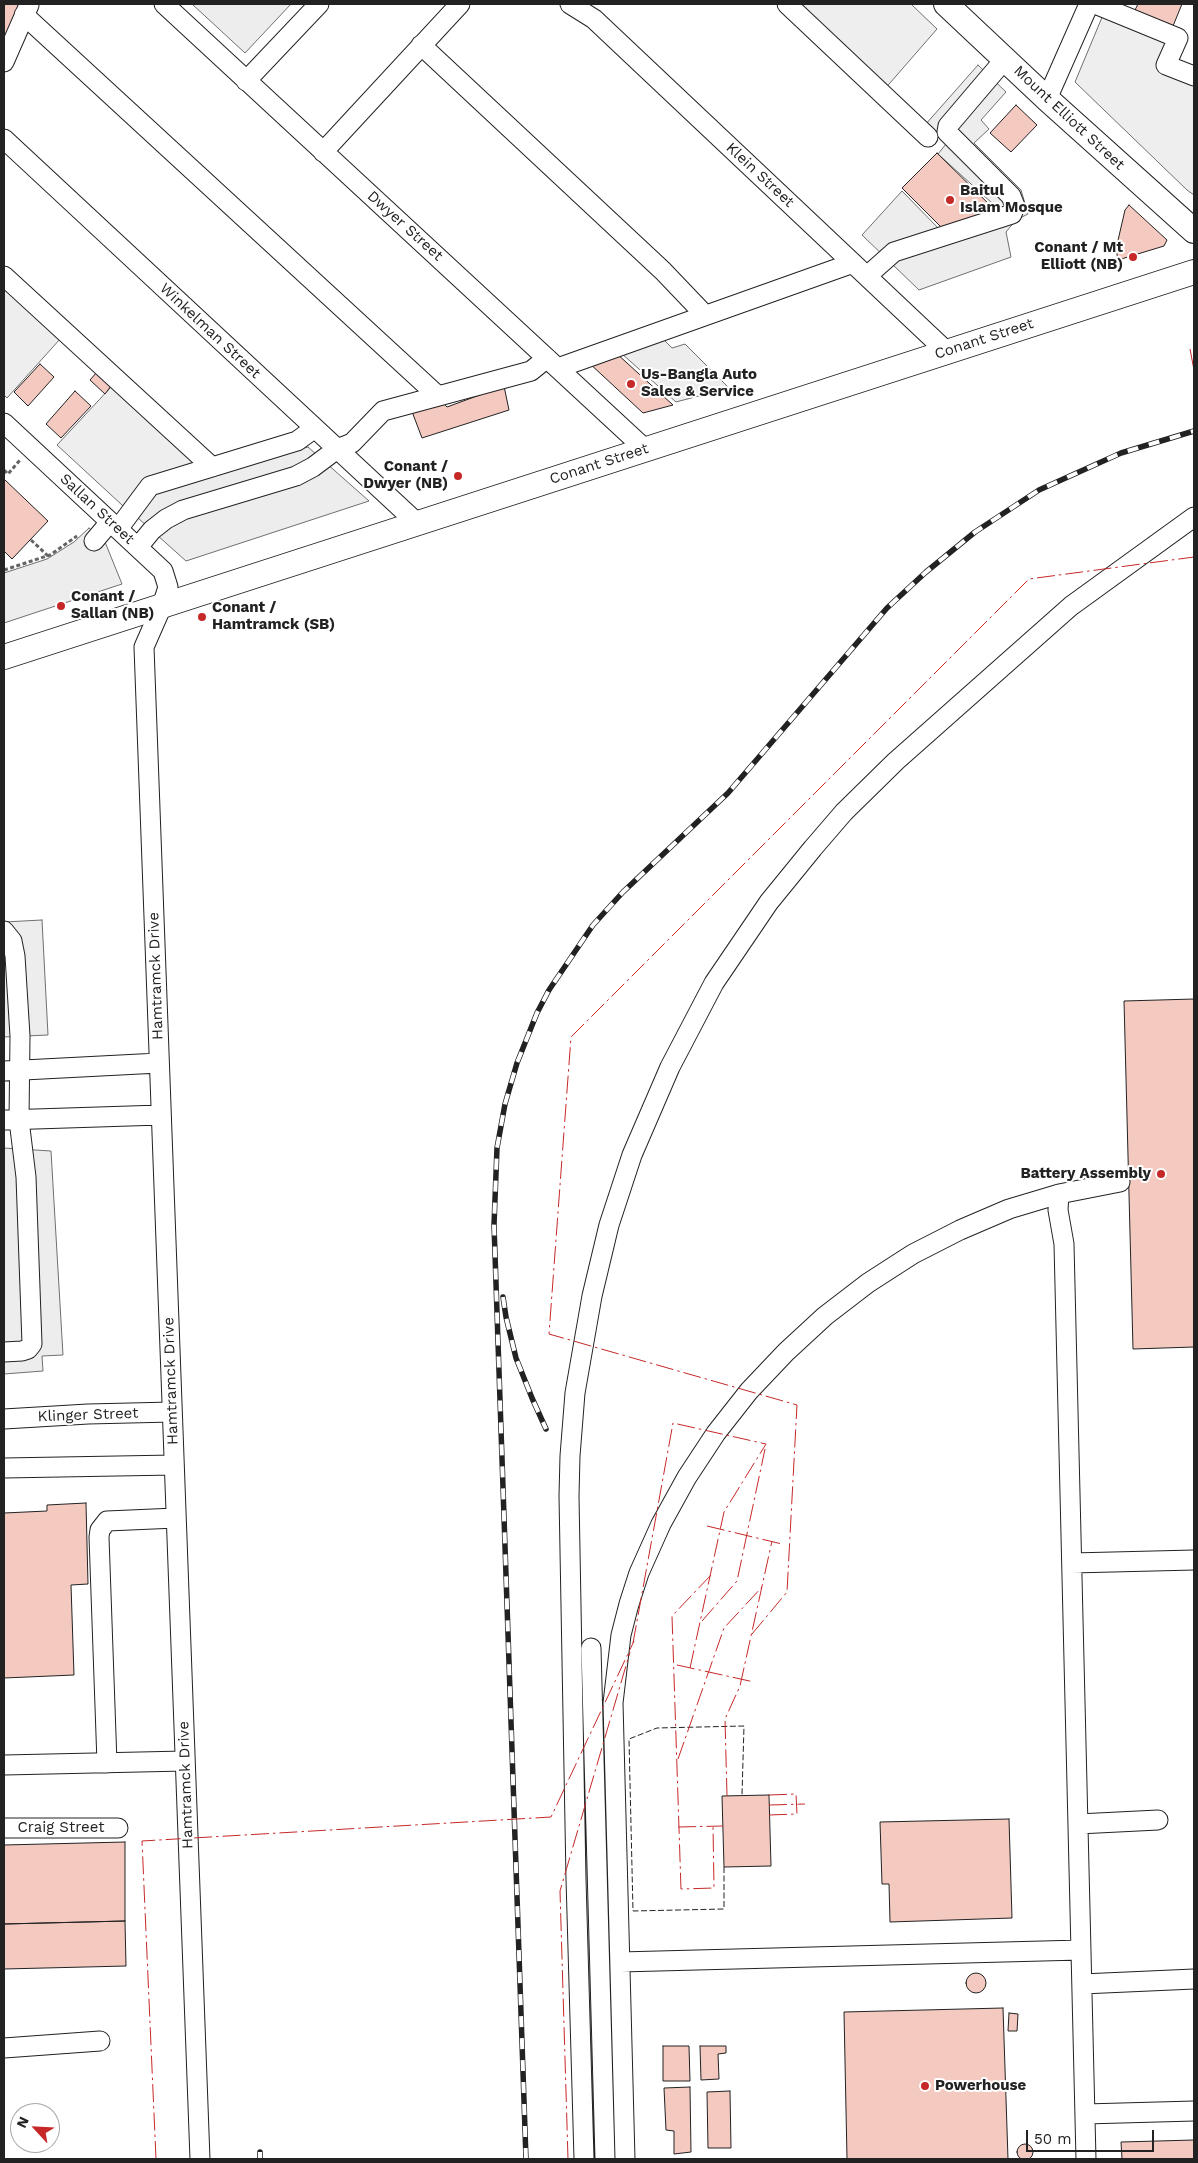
<!DOCTYPE html>
<style>
body{margin:0}
#map{position:relative;width:1198px;height:2163px;overflow:hidden;background:#fff;font-family:"Work Sans",sans-serif}
canvas{display:block}
.frame{position:absolute;inset:0;border:5px solid #222;pointer-events:none}
.north{position:absolute;left:10px;top:2103px;width:50px;height:50px;box-sizing:border-box;background:#fff;border:1px solid #a7a7a7;border-radius:50%;rotate:295deg;font-size:14px;font-weight:700;line-height:20px;text-align:center;color:#222}
.north::after{content:'';display:block;margin:auto;width:18px;height:22px;background:#c62828;clip-path:polygon(50% 0,100% 100%,50% 72%,0 100%)}
.scale{position:absolute;left:1026px;top:2130px;width:128px;height:22px;box-sizing:border-box;border:2px solid #222;border-top:0;padding-left:6px;font-size:15px;line-height:18px;white-space:nowrap;color:#222;-webkit-text-stroke:4px #fff;paint-order:stroke}
</style>
<div id="map">
<canvas width="1198" height="2163"></canvas>
<div class="frame"></div>
<div class="north">N</div>
<div class="scale">50 m</div>
</div>
<script>
const ctx = document.querySelector('canvas').getContext('2d');
ctx.lineJoin = 'round';
function fillPath(path, color) { ctx.fillStyle = color; ctx.fill(path, 'evenodd'); }
const shape = rows => new Path2D(rows.map(r => 'M' + r).join(''));
function stroke(path, color, width, dash) { ctx.strokeStyle = color; ctx.lineWidth = width; ctx.lineCap = dash ? 'butt' : 'round'; ctx.setLineDash(dash || []); ctx.stroke(path); }
function write(font, color, halo, rows, align = 'center') {
  ctx.font = font + ' "Work Sans",sans-serif'; ctx.lineWidth = 4; ctx.setLineDash([]); ctx.textBaseline = 'middle'; ctx.strokeStyle = halo; ctx.fillStyle = color; for (const [text, x, y, turn = 0] of rows) {
    ctx.save(); ctx.translate(x, y); ctx.rotate((+turn || 0) * Math.PI / 180); ctx.textAlign = isNaN(turn) ? turn : align; if (halo) ctx.strokeText(text, 0, 0); ctx.fillText(text, 0, 0); ctx.restore();
  }
}
const green = shape([
 [791,4,911,4,937,29,883,91,791,4],
 [1103,15,1167,42,1157,68,1194,84,1194,195,1187,190,1075,82,1103,15],
 [4,284,61,338,7,398,4,395,4,284],
 [112,386,198,466,157,489,135,517,57,445,112,386]
]);
fillPath(green, '#eee');
stroke(green, '#6f6f6f', 1);
const parking = shape([
 [192,4,291,4,245,53,192,4],
 [978,65,1006,92,981,120,989,129,974,143,1021,190,1028,214,1016,220,1006,232,1011,257,919,290,862,235,902,191,943,233,1004,214,938,154,946,144,925,125,978,65],
 [663,339,672,348,685,344,729,388,676,402,621,353,663,339],
 [308,447,369,501,186,561,138,518,158,491,308,447],
 [89,528,105,542,122,584,4,623,4,573,47,559,74,542,89,528],
 [42,920,48,1035,4,1037,4,922,42,920],
 [4,1148,51,1151,63,1355,42,1356,43,1371,4,1374,4,1148]
]);
fillPath(parking, '#ededed');
stroke(parking, '#6f6f6f', 1);
const building = shape([
 [4,4,23,4,4,50,4,4],
 [1138,4,1182,4,1173,26,1135,10,1138,4],
 [1016,105,1037,125,1011,152,990,133,1016,105],
 [937,153,998,213,944,230,902,188,937,153],
 [1129,205,1167,240,1164,246,1118,260,1116,249,1125,210,1129,205],
 [615,352,673,405,643,413,588,362,603,356,607,360,615,352],
 [40,364,54,377,28,406,14,392,40,364],
 [97,372,111,386,105,394,90,380,97,372],
 [504,386,509,410,422,438,411,409,439,398,447,407,504,386],
 [75,391,91,406,61,438,46,424,75,391],
 [4,479,48,521,12,559,4,551,4,479],
 [1194,999,1194,1347,1133,1349,1124,1001,1194,999],
 [86,1503,88,1584,71,1585,74,1675,4,1678,4,1513,47,1511,47,1505,86,1503],
 [769,1795,771,1866,724,1867,722,1796,769,1795],
 [1009,1819,1012,1918,890,1922,889,1884,882,1884,880,1822,1009,1819],
 [125,1842,125,1921,4,1924,4,1845,125,1842],
 [125,1921,126,1966,4,1969,4,1924,125,1921],
 '966 1983a10 10 0 1 1 20 0a10 10 0 1 1-20 0Z',
 [1003,2008,1008,2159,847,2159,844,2012,1003,2008],
 [1009,2013,1018,2014,1017,2031,1008,2031,1009,2013],
 [663,2046,689,2046,690,2081,663,2081,663,2046],
 [700,2046,726,2046,726,2053,718,2054,719,2079,701,2080,700,2046],
 [690,2087,691,2152,674,2154,674,2131,666,2130,664,2088,690,2087],
 [730,2091,731,2148,708,2148,707,2092,730,2091],
 [1194,2140,1194,2159,1122,2159,1121,2142,1194,2140],
 '1017 2152a8 8 0 1 1 16 0a8 8 0 1 1-16 0Z'
]);
fillPath(building, '#f3c9c0');
stroke(building, '#222', 1);
const minor = shape([
 [164,4,645,449],
 [570,4,594,19,946,351],
 [787,4,928,137],
 [1095,4,1178,38,1166,65,1194,76],
 [24,15,438,396],
 [421,45,663,271,705,315],
 [4,62,29,5],
 [246,81,319,4],
 [1047,99,1089,4],
 [4,139,417,523],
 [323,152,460,4],
 [4,276,212,467],
 [867,276,894,252,1012,214,1015,206,1011,196,947,132,948,126,1005,59],
 [558,368,853,263],
 [4,423,163,571,168,587,162,606,144,647,200,2159],
 [118,529,150,486,297,441,315,428],
 [94,541,110,522],
 [138,547,152,530,166,519,183,510,296,476,313,467,337,449,352,443,383,411,531,371,547,358],
 [4,931,12,941,15,956,20,1036,19,1120,26,1177,32,1344,28,1349,22,1351,4,1352],
 [4,1071,159,1063],
 [4,1120,161,1115],
 [1059,1194,1058,1210,1064,1244,1086,2159],
 [4,1419,88,1414,172,1412],
 [4,1468,174,1465],
 [1072,1563,1194,1560],
 [591,1648,605,2159],
 [107,1763,99,1537,100,1530,107,1521,176,1518],
 [4,1765,185,1761],
 [1078,1824,1158,1820],
 [4,1828,118,1828],
 [620,1962,1081,1950],
 [1082,1984,1194,1979],
 [4,2048,100,2041],
 [1085,2114,1194,2111],
 [584,2159,576,1879,569,1496,570,1456,575,1393,592,1296,609,1225,632,1155,670,1067,714,983,769,902,813,848,844,812,896,761,1071,606,1194,517],
 [625,2159,613,1703,621,1635,629,1604,639,1573,661,1524,687,1477,716,1433,749,1391,786,1352,825,1316,868,1283,913,1254,960,1230,1009,1209,1059,1194,1120,1182]
]);
const major = shape([
 [946,4,1047,99,1194,231],
 [4,657,1194,272]
]);
stroke(minor, '#222', 21);
stroke(major, '#222', 26);
stroke(shape([
 [4,470,8,474,20,460],
 [31,540,48,556],
 [4,570,50,555,77,536]
]), '#646464', 3, [4, 2.5]);
stroke(minor, '#fff', 19);
stroke(major, '#fff', 24);
const rail = shape([
 [503,1297,506,1317,516,1358,532,1398,546,1429],
 [260,2152,260,2159],
 [526,2159,494,1225,497,1148,505,1104,517,1063,537,1013,549,990,593,925,623,892,728,793,887,608,926,572,975,532,1039,490,1121,453,1194,431]
]);
stroke(rail, '#222', 5.5);
stroke(rail, '#fff', 4, [11]);
stroke(shape([
 [724,1867,724,1909,633,1911,629,1739,657,1728,744,1726,742,1795]
]), '#222', 1, [6, 2.5]);
stroke(shape([
 [1190,349,1194,370],
 [707,1526,782,1544],
 [711,1575,672,1616,681,1889,714,1888,713,1826],
 [702,1621,737,1581,765,1449],
 [752,1634,787,1592,797,1405,549,1334,571,1037,1029,579,1194,557],
 [633,1643,673,1423,766,1444],
 [677,1665,754,1682],
 [690,1668,724,1512,766,1444],
 [678,1759,724,1628,762,1587],
 [769,1795,796,1794,797,1814,769,1815],
 [727,1796,725,1719,740,1686,772,1541],
 [769,1805,805,1804],
 [678,1827,723,1826],
 [156,2159,142,1841,551,1817,634,1641],
 [568,2159,560,1891,630,1652]
]), '#c62828', 1, [18, 4, 2.5, 4]);
for (const [x, y, r, color] of [
 [950,200,5,"#c62828"],
 [1133,257,5,"#c62828"],
 [631,384,5,"#c62828"],
 [458,476,5,"#c62828"],
 [61,606,5,"#c62828"],
 [202,617,5,"#c62828"],
 [1161,1174,5,"#c62828"],
 [925,2086,5,"#c62828"]
]) { const dot = new Path2D(); dot.arc(x, y, r, 0, 2 * Math.PI); ctx.fillStyle = color; ctx.fill(dot); stroke(dot, '#fff', 2); }
write('15px', '#222', '#fff', [
 ["Mount Elliott Street",1069,118,43],
 ["Klein Street",760,175,43],
 ["Dwyer Street",405,226,42],
 ["Winkelman Street",210,331,43],
 ["Conant Street",984,339,-18],
 ["Conant Street",599,464,-18],
 ["Sallan Street",97,509,43],
 ["Hamtramck Drive",156,976,-92],
 ["Hamtramck Drive",171,1381,-92],
 ["Klinger Street",88,1415,-2],
 ["Hamtramck Drive",186,1785,-92],
 ["Craig Street",61,1828]
]);
write('bold 15px', '#222', '#fff', [
 ["Baitul",960,191],
 ["Islam Mosque",960,208],
 ["Conant / Mt",1123,248,"right"],
 ["Elliott (NB)",1123,265,"right"],
 ["Us-Bangla Auto",641,375],
 ["Sales & Service",641,392],
 ["Conant /",448,467,"right"],
 ["Dwyer (NB)",448,484,"right"],
 ["Conant /",71,597],
 ["Sallan (NB)",71,614],
 ["Conant /",212,608],
 ["Hamtramck (SB)",212,625],
 ["Battery Assembly",1151,1174,"right"],
 ["Powerhouse",935,2086]
], 'left');
</script>
